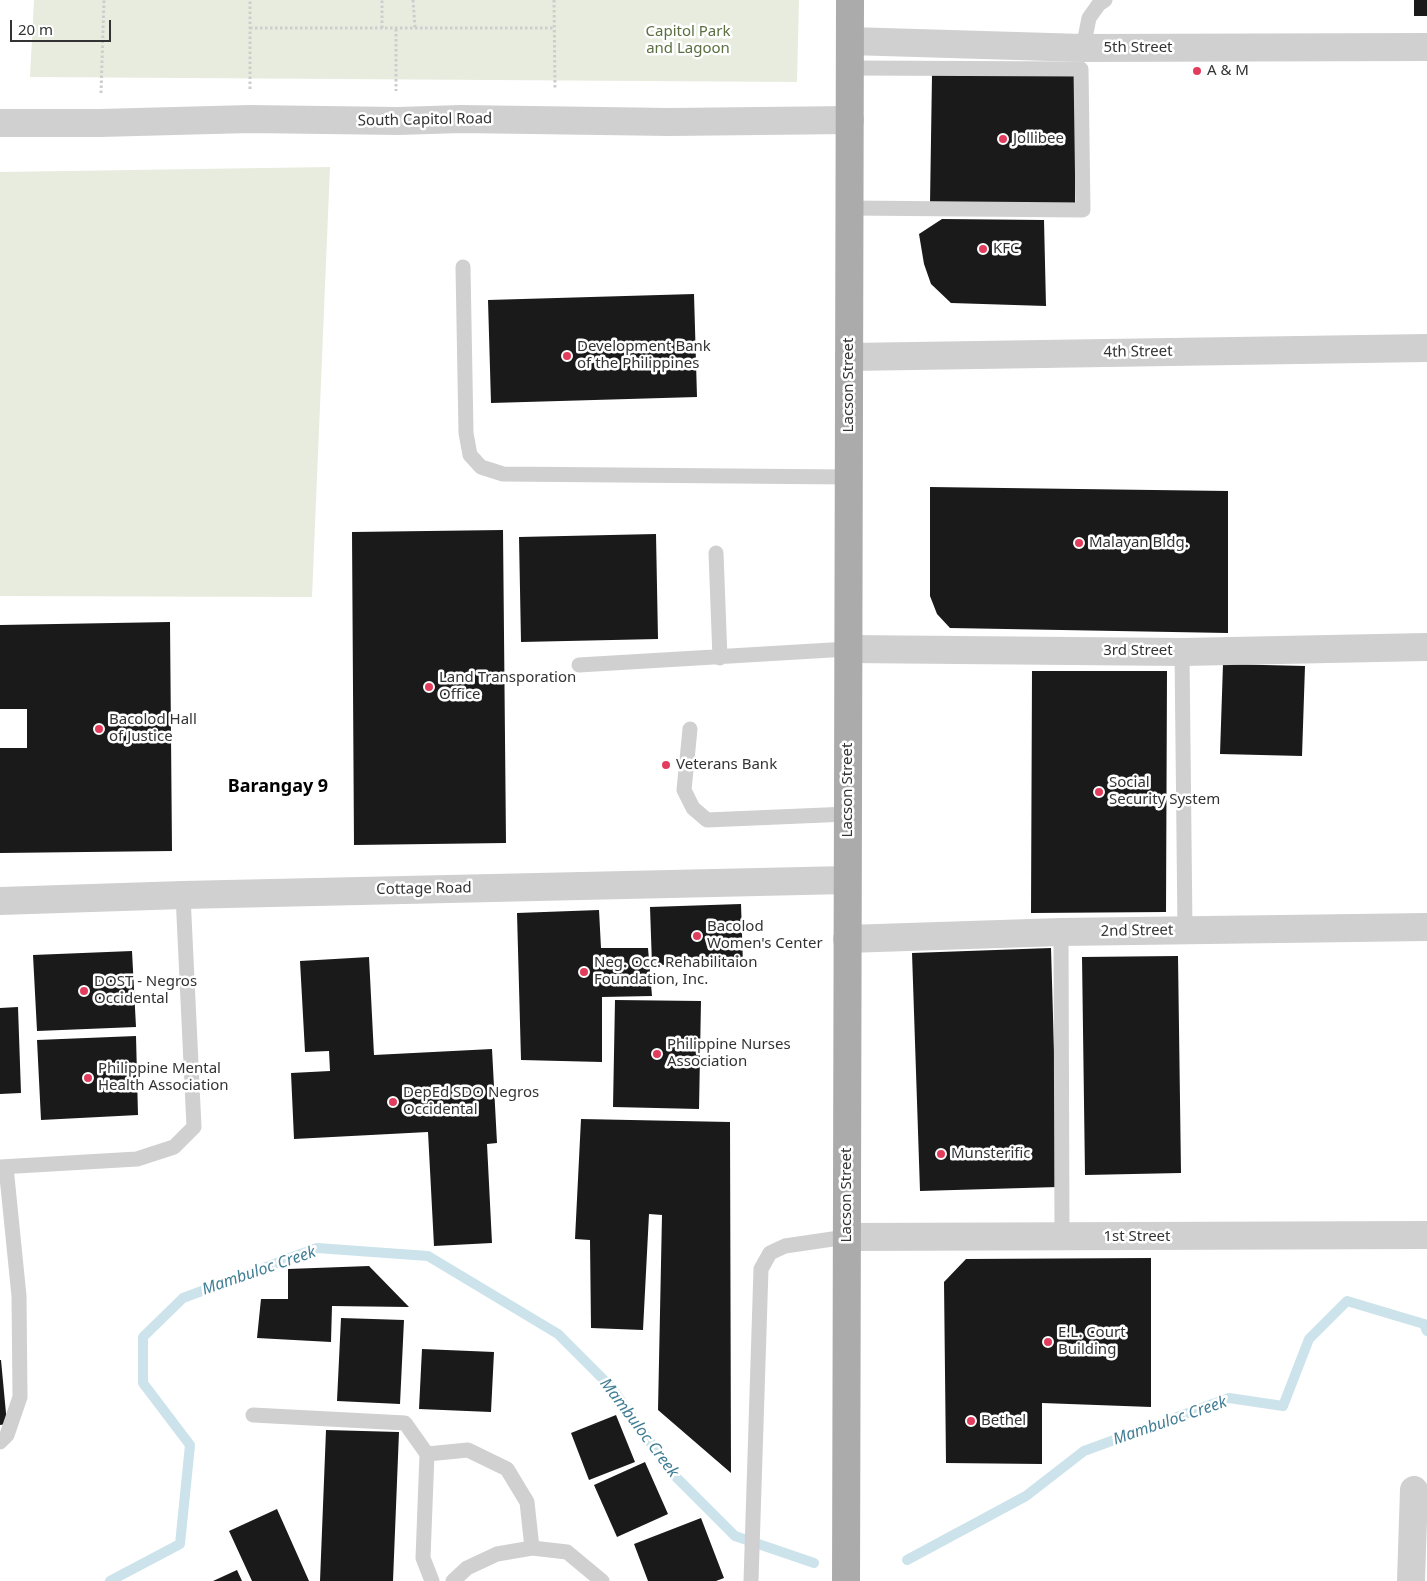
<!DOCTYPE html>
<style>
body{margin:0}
#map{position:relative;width:1427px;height:1581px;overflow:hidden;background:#fff;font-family:"Noto Sans",sans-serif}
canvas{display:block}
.scale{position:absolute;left:10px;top:20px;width:101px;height:22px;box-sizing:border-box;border:2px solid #333;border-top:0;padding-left:6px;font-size:15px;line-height:18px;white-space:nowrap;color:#333;-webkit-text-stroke:4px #fff;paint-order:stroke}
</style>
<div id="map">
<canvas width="1427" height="1581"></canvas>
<div class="scale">20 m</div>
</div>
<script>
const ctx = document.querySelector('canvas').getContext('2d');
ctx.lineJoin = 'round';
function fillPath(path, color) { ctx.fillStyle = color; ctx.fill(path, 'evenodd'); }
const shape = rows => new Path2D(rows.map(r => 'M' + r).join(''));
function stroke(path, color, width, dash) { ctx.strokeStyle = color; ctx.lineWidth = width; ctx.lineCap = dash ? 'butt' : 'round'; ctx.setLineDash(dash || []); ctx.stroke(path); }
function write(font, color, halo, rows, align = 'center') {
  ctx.font = font + ' "Noto Sans",sans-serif'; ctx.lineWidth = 5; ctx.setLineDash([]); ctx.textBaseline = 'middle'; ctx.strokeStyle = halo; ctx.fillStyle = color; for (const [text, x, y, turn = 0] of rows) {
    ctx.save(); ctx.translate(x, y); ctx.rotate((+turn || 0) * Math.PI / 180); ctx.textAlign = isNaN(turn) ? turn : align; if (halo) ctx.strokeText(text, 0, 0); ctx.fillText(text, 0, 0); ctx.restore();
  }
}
fillPath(shape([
 [34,0,799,0,797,82,30,77],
 [330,167,312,597,0,596,0,172]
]), '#e7ecdf');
stroke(shape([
 [907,1560,1026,1496,1084,1451,1229,1398,1283,1406,1309,1339,1347,1301,1424,1324,1427,1331],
 [110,1581,180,1544,190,1445,143,1383,143,1337,183,1298,317,1248,428,1256,558,1334,611,1387,673,1474,735,1536,814,1563]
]), '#cce3eb', 10);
fillPath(shape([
 [1414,0,1427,0,1427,16,1414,16],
 [932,75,1076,75,1075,204,930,204],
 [942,219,1044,220,1046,306,951,303,931,284,924,264,919,234],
 [694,294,697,397,491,403,488,300],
 [930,487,1228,491,1228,633,950,628,937,614,930,596],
 [503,530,506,843,354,845,352,532],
 [656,534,658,639,521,642,519,537],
 [170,622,172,851,0,853,0,748,27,748,27,709,0,709,0,625],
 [1223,664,1305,666,1302,756,1220,754],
 [1032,671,1167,671,1166,912,1031,913],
 [741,904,743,964,652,965,650,907],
 [599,910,601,948,648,948,652,996,602,997,602,1062,521,1060,517,913],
 [1051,948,1058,1187,920,1191,912,953],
 [132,951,136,1027,37,1031,33,955],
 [1178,956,1181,1173,1085,1175,1082,957],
 [369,957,374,1055,492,1049,497,1143,487,1144,492,1243,434,1246,428,1132,294,1139,291,1073,330,1071,329,1051,305,1052,300,961],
 [615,1000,701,1001,699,1109,613,1107],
 [18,1007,21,1093,0,1094,0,1008],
 [136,1036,138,1115,41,1120,37,1040],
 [581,1119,730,1122,731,1473,658,1410,662,1215,649,1214,643,1330,591,1328,590,1240,575,1239],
 [1151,1258,1151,1407,1042,1403,1042,1464,946,1463,944,1282,966,1259],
 [369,1266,409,1307,332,1306,331,1342,257,1338,261,1299,288,1299,288,1269],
 [341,1318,404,1320,400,1404,337,1401],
 [422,1349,494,1352,491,1412,419,1409],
 [0,1360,1,1360,7,1424,0,1425],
 [616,1415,635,1462,589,1480,571,1433],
 [326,1430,399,1432,393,1581,320,1581],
 [645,1462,668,1514,617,1537,594,1485],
 [277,1509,309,1581,252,1581,229,1531],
 [701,1518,724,1578,716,1581,648,1581,634,1544],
 [237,1570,242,1581,213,1581]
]), '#1a1a1a');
stroke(shape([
 [413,0,415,28],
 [554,0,555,89],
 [250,28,555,28],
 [382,28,382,0],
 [396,29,396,91],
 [250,89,250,0],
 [101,93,104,0]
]), '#cdcdcd', 3, [2.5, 2.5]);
stroke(shape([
 [1083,48,1089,18,1099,4,1105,0],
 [849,208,1083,210,1081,69,850,68],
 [463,267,466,433,470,455,481,467,503,474,848,477],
 [716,553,720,658],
 [1182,652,1185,930],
 [579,665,848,649],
 [690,729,684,790,693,808,707,820,848,814],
 [1061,932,1062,1237],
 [0,1167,137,1159,174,1147,194,1127,183,895],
 [253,1415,405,1423,427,1454,468,1450,507,1469,527,1502,532,1548],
 [0,1442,7,1435,20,1397,19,1296,6,1167],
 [427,1454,423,1558,432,1581],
 [453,1581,467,1568,497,1554,532,1548,567,1552,602,1581],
 [751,1581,761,1269,770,1253,785,1246,846,1237]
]), '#d0d0d0', 15);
stroke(shape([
 [850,41,1083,48,1427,47],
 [849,357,1427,348],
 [848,649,1182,652,1427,647],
 [0,901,183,895,847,880],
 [847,939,1061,932,1427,927],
 [846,1237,1427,1235],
 [1411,1581,1414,1490]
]), '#d0d0d0', 28);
stroke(shape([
 [0,123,100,123,250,119,398,121,461,119,670,122,850,120]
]), '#d0d0d0', 28);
stroke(shape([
 [846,1581,850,0]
]), '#ababab', 28);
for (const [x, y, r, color] of [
 [1197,71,5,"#e23d5d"],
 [1003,139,5,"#e23d5d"],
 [983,249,5,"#e23d5d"],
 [567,356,5,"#e23d5d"],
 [1079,543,5,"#e23d5d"],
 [429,687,5,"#e23d5d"],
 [99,729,5,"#e23d5d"],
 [666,765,5,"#e23d5d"],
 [1099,792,5,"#e23d5d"],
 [697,936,5,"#e23d5d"],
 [584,972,5,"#e23d5d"],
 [84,991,5,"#e23d5d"],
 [657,1054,5,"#e23d5d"],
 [88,1078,5,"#e23d5d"],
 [393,1102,5,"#e23d5d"],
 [941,1154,5,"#e23d5d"],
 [1048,1342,5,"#e23d5d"],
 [971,1421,5,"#e23d5d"]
]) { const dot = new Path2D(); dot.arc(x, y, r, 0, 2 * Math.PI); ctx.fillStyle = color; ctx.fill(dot); stroke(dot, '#fff', 2); }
write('15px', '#5b6f40', '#fff', [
 ["Capitol Park",688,32],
 ["and Lagoon",688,49]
]);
write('15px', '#333', '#fff', [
 ["5th Street",1138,48],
 ["South Capitol Road",425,120,-1],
 ["4th Street",1138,352,-1],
 ["Lacson Street",849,385,-90],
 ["3rd Street",1138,651],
 ["Lacson Street",848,790,-90],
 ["Cottage Road",424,889,-1],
 ["2nd Street",1137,931,-1],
 ["Lacson Street",847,1195,-90],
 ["1st Street",1137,1237]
]);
write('15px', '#333', '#fff', [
 ["A & M",1207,71],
 ["Jollibee",1013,139],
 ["KFC",993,249],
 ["Development Bank",577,347],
 ["of the Philippines",577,364],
 ["Malayan Bldg.",1089,543],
 ["Land Transporation",439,678],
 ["Office",439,695],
 ["Bacolod Hall",109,720],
 ["of Justice",109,737],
 ["Veterans Bank",676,765],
 ["Social",1109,783],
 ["Security System",1109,800],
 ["Bacolod",707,927],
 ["Women's Center",707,944],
 ["Neg. Occ. Rehabilitaion",594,963],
 ["Foundation, Inc.",594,980],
 ["DOST - Negros",94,982],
 ["Occidental",94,999],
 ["Philippine Nurses",667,1045],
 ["Association",667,1062],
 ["Philippine Mental",98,1069],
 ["Health Association",98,1086],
 ["DepEd SDO Negros",403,1093],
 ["Occidental",403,1110],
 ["Munsterific",951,1154],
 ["E.L. Court",1058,1333],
 ["Building",1058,1350],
 ["Bethel",981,1421]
], 'left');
write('italic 16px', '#417e95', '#fff', [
 ["Mambuloc Creek",259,1271,-19],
 ["Mambuloc Creek",1170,1421,-19],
 ["Mambuloc Creek",639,1428,53]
]);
write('bold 18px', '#000', '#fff', [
 ["Barangay 9",278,787]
]);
</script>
